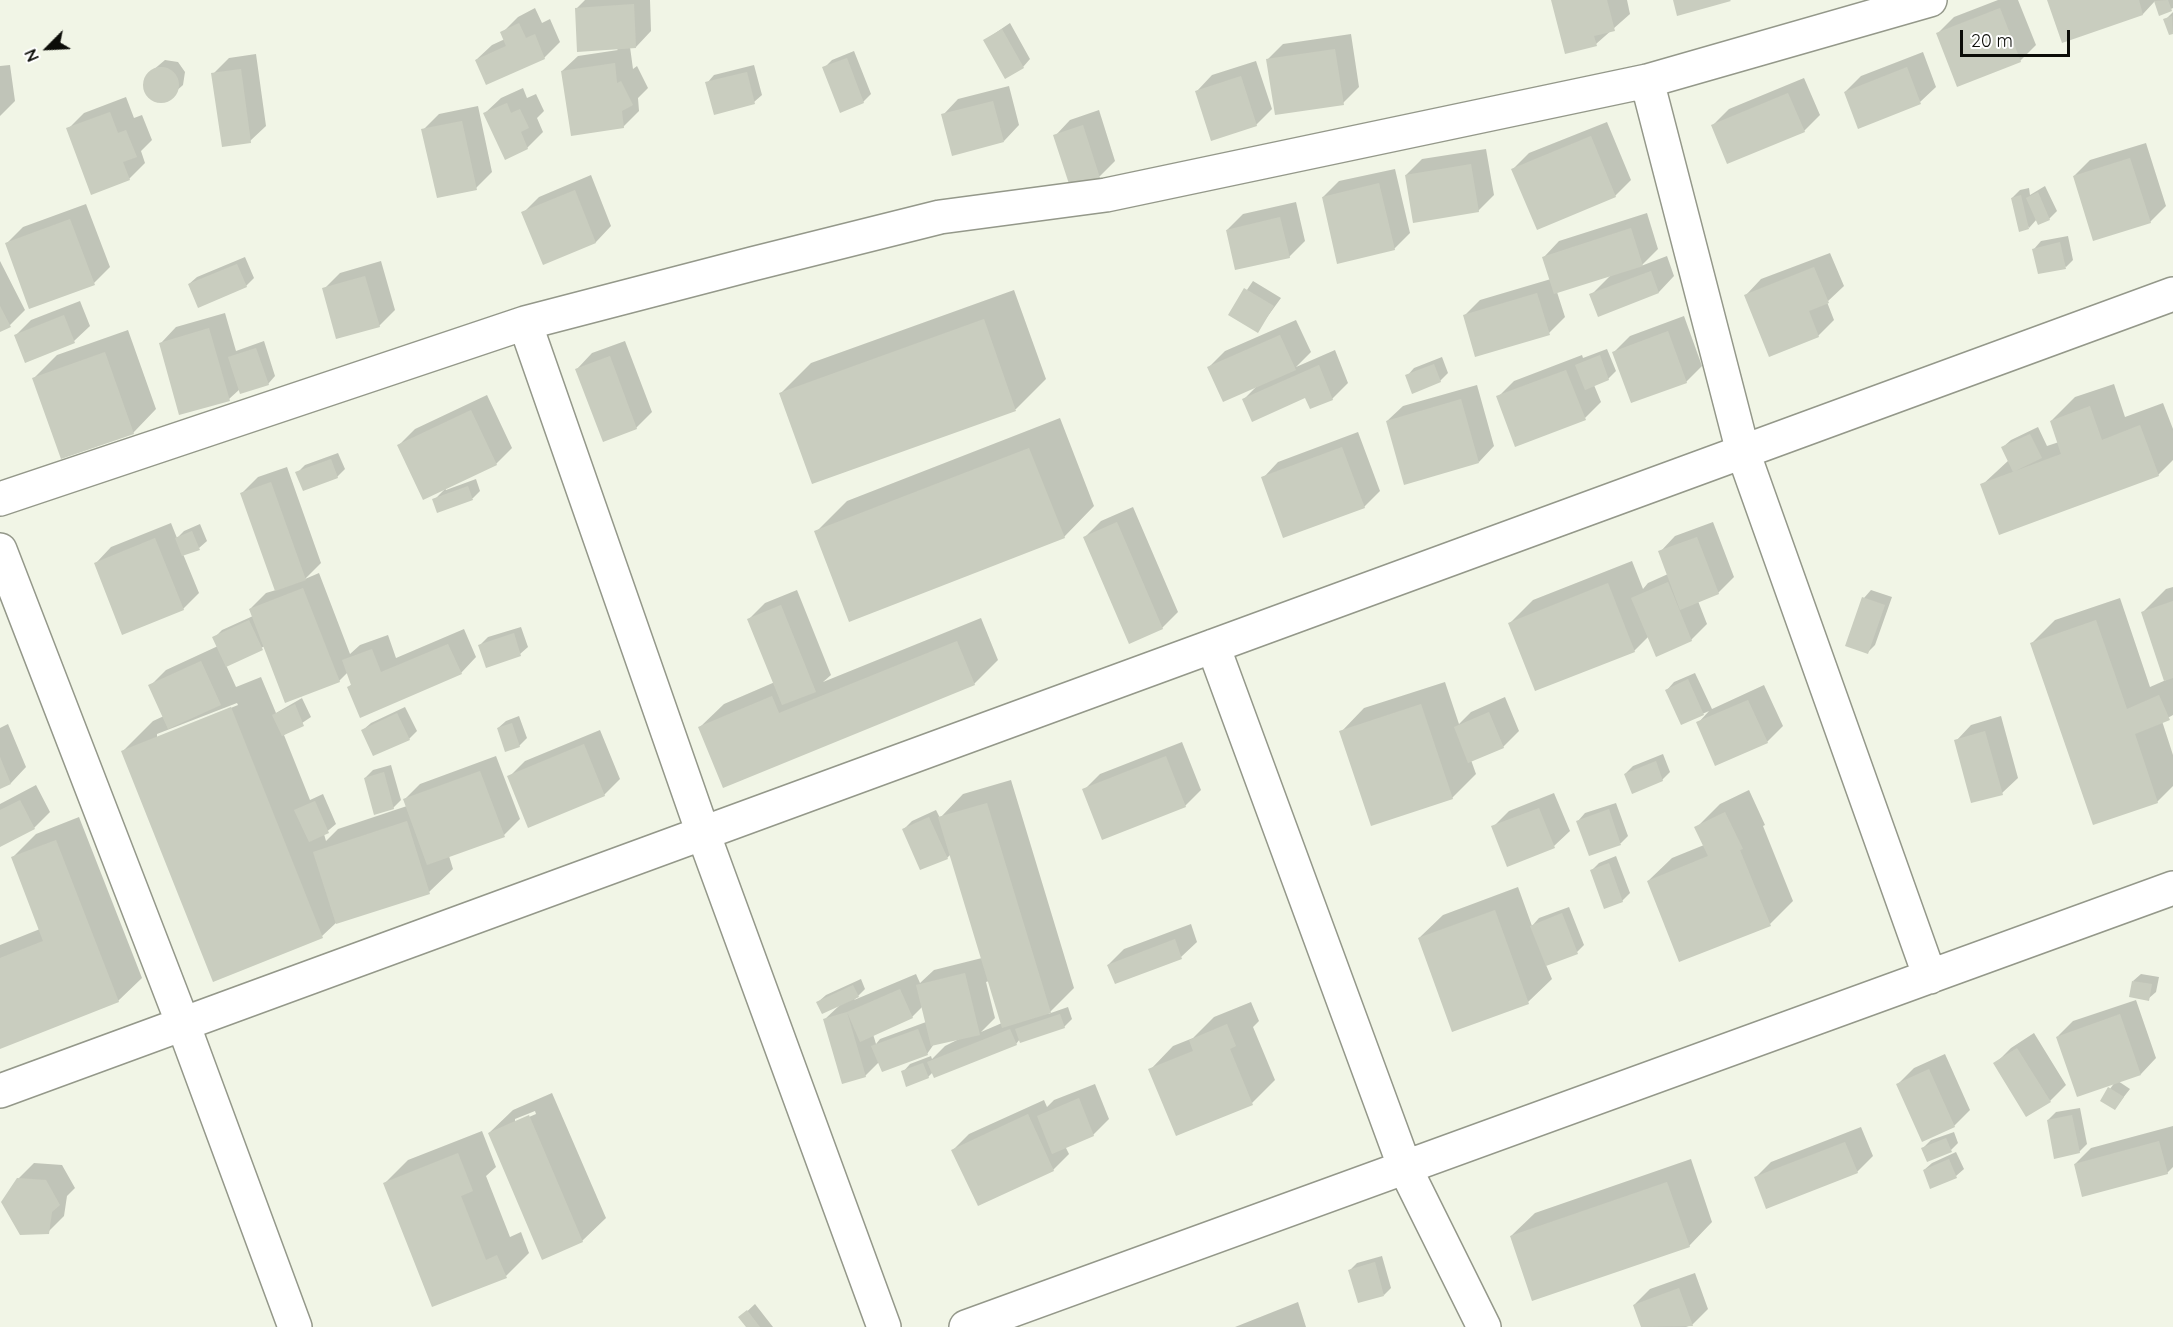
<!DOCTYPE html>
<style>
body{margin:0}
#map{position:relative;width:2173px;height:1327px;overflow:hidden;background:#f1f5e6;font-family:Quicksand,sans-serif}
canvas{display:block}
.north{position:absolute;left:18px;top:18px;width:60px;height:60px;-webkit-text-stroke:4px #fff;paint-order:stroke;rotate:246deg;font-size:16px;font-weight:700;line-height:24px;text-align:center;color:#0c0d08}
.north::after{content:'';display:block;margin:auto;width:21px;height:27px;background:#0c0d08;clip-path:polygon(50% 0,100% 100%,50% 72%,0 100%)}
.scale{position:absolute;left:1960px;top:30px;width:110px;height:27px;box-sizing:border-box;border:3px solid #0c0d08;border-top:0;padding-left:8px;font-size:18px;line-height:21px;white-space:nowrap;color:#0c0d08;-webkit-text-stroke:4px #fff;paint-order:stroke}
</style>
<div id="map">
<canvas width="2173" height="1327"></canvas>
<div class="north">N</div>
<div class="scale">20 m</div>
</div>
<script>
const ctx = document.querySelector('canvas').getContext('2d');
ctx.lineJoin = 'round';
function fillPath(path, color) { ctx.fillStyle = color; ctx.fill(path, 'evenodd'); }
const shape = rows => new Path2D(rows.map(r => 'M' + r).join(''));
function stroke(path, color, width, dash) { ctx.strokeStyle = color; ctx.lineWidth = width; ctx.lineCap = dash ? 'butt' : 'round'; ctx.setLineDash(dash || []); ctx.stroke(path); }
fillPath(shape([
 [585,0,650,0,651,31,636,47,630,47,633,69,637,66,648,88,638,98,639,111,623,127,562,71,578,56,618,50,576,9],
 [1553,0,1627,0,1630,14,1596,44],
 [1998,0,2018,0,2036,45,2020,61,1938,33,1954,17],
 [2049,0,2173,0,2173,8,2160,14,2155,1,2143,14,2063,41],
 [535,8,542,23,550,19,560,42,544,58,476,60,492,45,505,39,502,33,518,17],
 [2173,12,2173,32,2170,34,2165,20],
 [1010,23,1030,59,1023,67,985,40],
 [1351,34,1359,87,1343,103,1267,60,1283,44],
 [854,51,871,94,863,102,824,68,832,60],
 [1923,52,1936,87,1920,102,1845,92,1861,76],
 [256,54,266,126,250,141,213,74,229,58],
 [165,60,178,62,185,72,183,85,165,101,152,99,144,88,146,76],
 [1256,61,1272,109,1256,125,1197,91,1212,75],
 [10,65,15,101,0,116,0,66],
 [754,65,762,95,754,102,707,83,714,75],
 [1804,78,1820,115,1804,131,1713,125,1729,109],
 [1009,86,1019,125,1004,141,943,115,958,99],
 [523,88,527,98,536,94,544,111,537,118,543,132,527,148,485,113,501,98],
 [126,97,134,118,142,115,152,140,141,151,145,163,129,179,68,129,84,113],
 [478,106,492,172,476,188,423,130,439,114],
 [1099,110,1115,161,1100,176,1071,185,1055,136,1070,120],
 [1607,122,1631,180,1615,196,1513,169,1529,153],
 [2146,143,2166,206,2150,222,2074,176,2090,160],
 [1486,149,1494,195,1478,211,1406,175,1422,159],
 [1395,169,1410,233,1394,249,1323,197,1339,181],
 [591,175,611,226,596,242,544,263,523,213,539,197],
 [2045,186,2057,211,2049,219,2037,219,2029,228,2012,198,2020,190,2029,188,2030,195],
 [1296,202,1305,241,1289,257,1227,230,1243,214],
 [86,204,110,267,94,283,30,307,7,243,23,227],
 [1647,213,1658,249,1641,266,1667,256,1674,276,1659,292,1599,315,1591,295,1611,275,1557,292,1565,317,1549,333,1464,316,1480,300,1551,279,1544,257,1559,241],
 [2068,236,2073,260,2066,267,2034,249,2041,241],
 [1830,253,1844,286,1827,302,1834,320,1818,336,1746,295,1761,279],
 [245,257,254,278,246,286,189,284,197,277],
 [0,261,25,310,10,325,0,330],
 [381,261,395,310,379,326,324,289,340,273],
 [1253,281,1281,298,1257,331,1230,315],
 [1014,290,1046,379,1016,409,813,482,781,393,811,363],
 [80,301,90,326,74,341,25,361,15,336,31,320],
 [225,313,236,351,264,341,275,376,268,384,240,389,229,399,161,343,176,327],
 [1684,316,1702,366,1686,382,1614,352,1630,336],
 [1296,320,1311,352,1296,367,1335,350,1348,383,1332,399,1306,396,1244,399,1258,385,1209,367,1225,351],
 [128,330,156,409,133,433,34,378,57,355],
 [625,341,652,412,636,428,577,369,592,353],
 [1607,349,1616,371,1608,379,1594,385,1601,402,1585,418,1498,397,1514,381,1582,355,1583,358],
 [1442,357,1448,373,1440,381,1407,376,1414,368],
 [2114,384,2125,417,2163,403,2173,429,2173,460,2158,475,1982,485,2009,460,2003,447,2011,440,2038,427,2047,446,2059,442,2051,421,2075,397],
 [1477,385,1494,446,1479,462,1387,421,1403,406],
 [487,395,512,448,496,464,445,488,446,490,476,479,480,491,473,498,438,511,434,500,445,489,399,445,415,429],
 [1060,418,1094,506,1064,537,816,532,847,501],
 [1358,432,1380,491,1364,507,1263,478,1278,462],
 [338,453,345,469,337,477,297,473,305,465],
 [287,467,321,563,305,579,319,573,350,654,360,645,388,635,396,658,464,629,476,657,461,673,349,687,352,684,348,672,339,681,301,696,311,717,284,735,310,800,323,794,336,824,324,834,326,841,338,829,407,806,404,800,420,784,496,756,520,819,504,835,449,856,453,869,429,892,337,922,322,936,123,751,153,721,164,716,150,686,166,670,218,646,214,638,222,630,253,616,250,609,266,593,276,590,242,493,258,477],
 [265,646,302,698,276,713,261,677,236,687,226,665],
 [237,703,238,705,157,738,157,734],
 [1133,507,1178,612,1162,628,1085,537,1101,521],
 [1713,522,1734,577,1718,593,1698,601,1707,624,1691,640,1656,655,1649,636,1634,651,1510,623,1533,600,1632,561,1643,589,1648,583,1668,574,1660,552,1675,536],
 [171,523,177,538,184,531,200,524,207,541,199,548,183,554,199,593,183,609,96,563,111,547],
 [2173,587,2173,715,2162,721,2173,755,2173,786,2157,802,2032,643,2055,620,2120,598,2150,687,2166,680,2143,612,2166,589],
 [797,590,831,675,823,682,981,618,998,660,974,684,700,727,724,704,775,682,749,619,765,603],
 [1871,590,1892,597,1875,645,1868,652,1847,645,1864,598],
 [521,627,528,647,520,654,480,645,488,637],
 [1695,673,1712,709,1764,685,1783,726,1767,742,1698,723,1709,711,1682,723,1667,690,1674,682],
 [1445,682,1459,724,1471,712,1505,697,1519,731,1503,747,1471,760,1476,774,1452,798,1341,732,1364,708],
 [405,707,417,731,409,739,363,730,371,723],
 [519,716,527,738,519,746,498,728,506,721],
 [2001,716,2018,778,2002,793,1956,741,1971,725],
 [8,724,26,767,11,783,0,787,0,728],
 [600,730,620,779,604,795,509,777,525,761],
 [1182,742,1201,790,1185,806,1084,790,1100,774],
 [1663,754,1670,772,1662,780,1625,774,1633,766],
 [391,765,401,800,392,809,365,778,373,770],
 [1011,780,1074,988,1048,1014,1068,1007,1072,1019,1064,1027,1020,1039,1016,1044,933,1072,928,1077,903,1072,910,1064,931,1056,932,1059,945,1046,961,1038,934,1044,927,1054,879,1062,865,1076,825,1019,840,1005,818,1002,826,995,861,979,865,989,854,1000,916,974,920,983,934,970,982,958,951,854,947,858,904,829,912,821,936,810,940,818,963,794],
 [989,981,1002,1023,981,1032,995,1018,986,982],
 [923,1006,926,1022,880,1039,876,1044,873,1034,912,1017],
 [36,785,50,812,34,828,0,846,0,804],
 [1749,790,1765,825,1763,826,1793,901,1770,924,1648,881,1672,858,1704,845,1696,828,1720,804],
 [1554,793,1570,831,1554,846,1493,827,1509,811],
 [1616,803,1628,836,1621,843,1590,854,1578,821,1585,813],
 [79,817,142,978,118,1001,0,1047,0,945,40,929,12,858,36,834],
 [1616,856,1630,893,1622,901,1592,870,1599,863],
 [1518,887,1532,926,1539,918,1569,907,1584,945,1577,952,1546,965,1552,979,1528,1002,1419,938,1443,915],
 [1191,924,1197,942,1181,957,1108,965,1124,949],
 [2141,974,2159,977,2156,992,2148,999,2133,981],
 [2136,1000,2156,1058,2141,1074,2118,1081,2130,1089,2115,1108,2102,1100,2115,1082,2057,1037,2073,1021],
 [1251,1002,1259,1021,1253,1027,1275,1080,1252,1103,1150,1070,1173,1046,1193,1038,1214,1017],
 [2034,1033,2066,1085,2050,1101,1995,1064,2011,1048],
 [1945,1054,1970,1110,1954,1126,1898,1084,1914,1068],
 [1095,1084,1109,1119,1093,1135,1065,1146,1069,1154,1053,1170,953,1150,969,1134,1044,1100,1047,1107,1054,1100],
 [552,1093,606,1218,582,1241,489,1133,513,1110],
 [535,1111,536,1114,515,1123,515,1119],
 [2080,1108,2087,1144,2079,1152,2048,1120,2056,1112],
 [2173,1126,2173,1167,2167,1173,2075,1164,2091,1148],
 [1861,1127,1873,1156,1857,1172,1755,1178,1771,1162],
 [482,1131,496,1167,486,1176,510,1237,521,1232,529,1253,506,1276,385,1183,408,1160],
 [1954,1132,1958,1143,1951,1150,1923,1148,1931,1140],
 [1956,1152,1964,1169,1956,1176,1931,1187,1924,1170,1932,1163],
 [1691,1159,1712,1222,1689,1246,1511,1236,1535,1213],
 [34,1163,62,1165,75,1188,67,1196,64,1216,48,1232,18,1179],
 [1382,1256,1391,1288,1384,1295,1350,1270,1357,1263],
 [1695,1273,1708,1309,1692,1325,1686,1327,1642,1327,1634,1305,1650,1289],
 [1298,1302,1306,1327,1235,1327],
 [755,1304,773,1327,748,1327,740,1318]
]), '#0003');
fillPath(shape([
 [1551,0,1607,0,1615,31,1594,36,1597,46,1565,54],
 [1673,0,1730,0,1731,1,1677,16],
 [2047,0,2139,0,2143,15,2062,43],
 [2168,0,2172,11,2159,16,2154,1],
 [634,4,636,48,577,52,575,8],
 [2000,8,2021,62,1957,87,1936,33],
 [2172,16,2173,34,2169,35,2163,19],
 [519,23,526,38,535,34,545,59,486,85,475,60,506,46,500,32],
 [1002,29,1024,68,1005,79,983,40],
 [1335,49,1344,105,1275,115,1266,59],
 [847,58,864,103,840,113,822,67],
 [615,63,617,83,621,81,633,105,622,111,624,128,571,136,561,71],
 '143 85a18 18 0 1 1 36 0a18 18 0 1 1-36 0Z',
 [1907,67,1921,104,1858,129,1844,92],
 [241,69,251,143,222,147,211,73],
 [747,72,755,104,714,115,705,82],
 [1241,76,1257,126,1211,141,1195,91],
 [1788,93,1805,132,1727,164,1711,125],
 [993,101,1004,142,952,156,941,114],
 [507,103,511,113,520,109,529,128,521,132,528,149,505,160,483,113],
 [110,112,118,133,126,130,137,157,123,162,130,180,91,195,66,128],
 [462,121,477,190,437,198,421,129],
 [1083,125,1100,178,1070,187,1053,135],
 [1591,136,1616,197,1537,230,1511,169],
 [2130,158,2151,223,2093,241,2073,176],
 [1471,164,1479,212,1413,223,1405,175],
 [1379,183,1395,250,1337,264,1322,197],
 [575,190,596,243,543,265,521,212],
 [2038,192,2050,220,2038,225,2026,198],
 [2021,195,2029,229,2019,232,2011,198],
 [1280,217,1290,258,1235,270,1226,230],
 [70,219,95,285,29,309,5,243],
 [1631,228,1643,266,1554,294,1542,257],
 [2060,242,2066,269,2038,274,2032,249],
 [237,264,247,287,198,308,188,284],
 [1814,267,1829,303,1809,311,1819,337,1769,357,1744,295],
 [1651,271,1659,293,1598,317,1589,294],
 [365,276,380,327,336,339,322,288],
 [1244,288,1274,306,1258,333,1228,315],
 [1537,293,1550,335,1475,357,1463,315],
 [0,306,11,327,0,332],
 [64,315,75,343,25,363,14,335],
 [984,319,1016,411,812,484,779,393],
 [209,328,230,401,179,415,159,343],
 [1668,331,1687,383,1631,403,1612,352],
 [1280,335,1296,370,1223,402,1207,367],
 [256,348,269,385,240,394,228,357],
 [105,352,134,434,61,459,32,378],
 [1600,355,1609,380,1585,390,1575,365],
 [610,356,637,429,603,442,575,369],
 [1434,364,1441,382,1412,394,1405,375],
 [1319,365,1333,400,1310,409,1305,398,1252,422,1242,399],
 [1566,370,1586,420,1515,447,1496,396],
 [1461,399,1479,463,1404,485,1386,421],
 [2090,406,2102,440,2140,425,2159,476,1999,535,1980,484,2061,454,2050,421],
 [471,410,497,465,423,500,397,445],
 [2030,434,2042,458,2013,472,2001,447],
 [1342,447,1365,508,1283,538,1261,477],
 [1029,448,1065,538,849,622,814,531],
 [331,459,338,478,303,491,295,472],
 [271,482,306,580,275,591,240,493],
 [468,486,473,500,437,513,432,499],
 [1117,522,1163,629,1129,644,1083,537],
 [192,531,200,550,182,556,175,538],
 [1697,537,1719,594,1680,610,1658,551],
 [155,538,184,610,122,635,94,563],
 [1668,582,1692,641,1656,657,1631,598],
 [1608,583,1635,652,1535,691,1508,623],
 [303,588,340,682,285,703,249,609],
 [1862,597,1885,605,1868,654,1845,646],
 [2173,601,2173,678,2164,681,2141,612],
 [781,605,816,692,782,705,747,619],
 [249,620,263,650,226,667,212,637],
 [2096,620,2127,709,2159,695,2170,720,2135,734,2158,803,2093,825,2030,643],
 [514,633,521,656,486,668,478,645],
 [957,641,975,685,723,788,698,727,772,696,779,713],
 [448,644,462,674,360,718,347,687,351,685,342,660,372,649,381,672],
 [201,661,221,705,168,729,148,685],
 [1688,679,1704,715,1681,725,1665,690],
 [1748,700,1768,743,1715,766,1696,722],
 [295,704,304,726,282,736,272,715],
 [1421,704,1453,799,1371,826,1339,731],
 [231,707,323,938,213,982,121,751],
 [1489,712,1504,748,1468,763,1454,727],
 [397,713,410,740,373,756,361,730],
 [512,723,520,747,505,752,497,728],
 [1985,731,2003,795,1971,803,1954,740],
 [584,744,605,796,528,828,507,776],
 [1166,756,1186,807,1102,840,1082,789],
 [0,757,11,784,0,789],
 [1656,761,1663,781,1632,794,1624,774],
 [480,771,505,837,427,865,403,799],
 [384,772,394,809,374,815,364,778],
 [20,800,35,829,0,847,0,810],
 [315,801,329,833,309,842,294,810],
 [987,803,1051,1013,1002,1028,938,817],
 [1539,808,1555,848,1507,867,1491,826],
 [1609,809,1621,845,1589,856,1576,821],
 [1725,812,1743,849,1740,850,1771,926,1679,962,1647,881,1708,856,1694,827],
 [929,817,948,859,920,870,902,829],
 [407,821,430,894,336,924,313,852],
 [56,840,119,1002,0,1049,0,958,43,941,11,857],
 [1609,863,1623,902,1604,909,1590,870],
 [1495,910,1529,1004,1452,1032,1418,938],
 [1562,913,1578,954,1546,966,1530,926],
 [1175,939,1182,959,1115,984,1107,965],
 [965,973,980,1035,931,1046,916,985],
 [2132,981,2152,984,2149,1001,2129,997],
 [853,985,859,997,822,1014,816,1002],
 [900,989,913,1018,860,1042,847,1012,866,1077,842,1084,823,1019,847,1012],
 [1060,1014,1065,1028,1020,1043,1015,1029],
 [2120,1014,2141,1075,2077,1097,2056,1037],
 [1227,1024,1236,1046,1230,1049,1253,1105,1176,1136,1148,1069,1193,1051,1189,1040],
 [918,1029,928,1055,882,1072,871,1046],
 [1010,1029,1017,1045,934,1078,927,1062],
 [2017,1048,2051,1102,2026,1117,1993,1063],
 [923,1063,929,1078,906,1087,901,1071],
 [1929,1069,1955,1127,1922,1142,1896,1084],
 [2108,1087,2124,1097,2115,1110,2100,1101],
 [1079,1098,1094,1136,1052,1154,1037,1116],
 [1028,1114,1054,1171,978,1206,951,1150],
 [529,1115,583,1242,542,1260,488,1133],
 [2072,1115,2080,1153,2054,1159,2047,1120],
 [1946,1138,1952,1152,1927,1162,1921,1148],
 [2159,1141,2168,1174,2082,1197,2074,1164],
 [1845,1142,1858,1173,1766,1209,1754,1177],
 [458,1153,473,1191,461,1196,486,1260,497,1255,507,1278,432,1307,383,1183],
 [1949,1159,1957,1178,1930,1189,1923,1170],
 [17,1178,46,1180,60,1205,52,1212,49,1234,20,1235,1,1202],
 [1667,1182,1690,1247,1532,1301,1510,1236],
 [1375,1262,1384,1296,1358,1303,1348,1270],
 [1679,1288,1693,1326,1641,1327,1633,1305],
 [747,1310,760,1327,746,1327,738,1317]
]), '#c9cdbf');
const minor = shape([
 [1647,81,1743,452,1930,977],
 [525,323,703,833,884,1327],
 [0,499,525,323,752,264,940,217,1106,195,1647,81,1930,0],
 [0,550,183,1024,295,1327],
 [1213,646,1405,1168,1484,1327],
 [0,1091,2173,294],
 [966,1327,2173,888]
]);
stroke(minor, '#94988a', 36);
stroke(minor, '#fff', 33);
</script>
